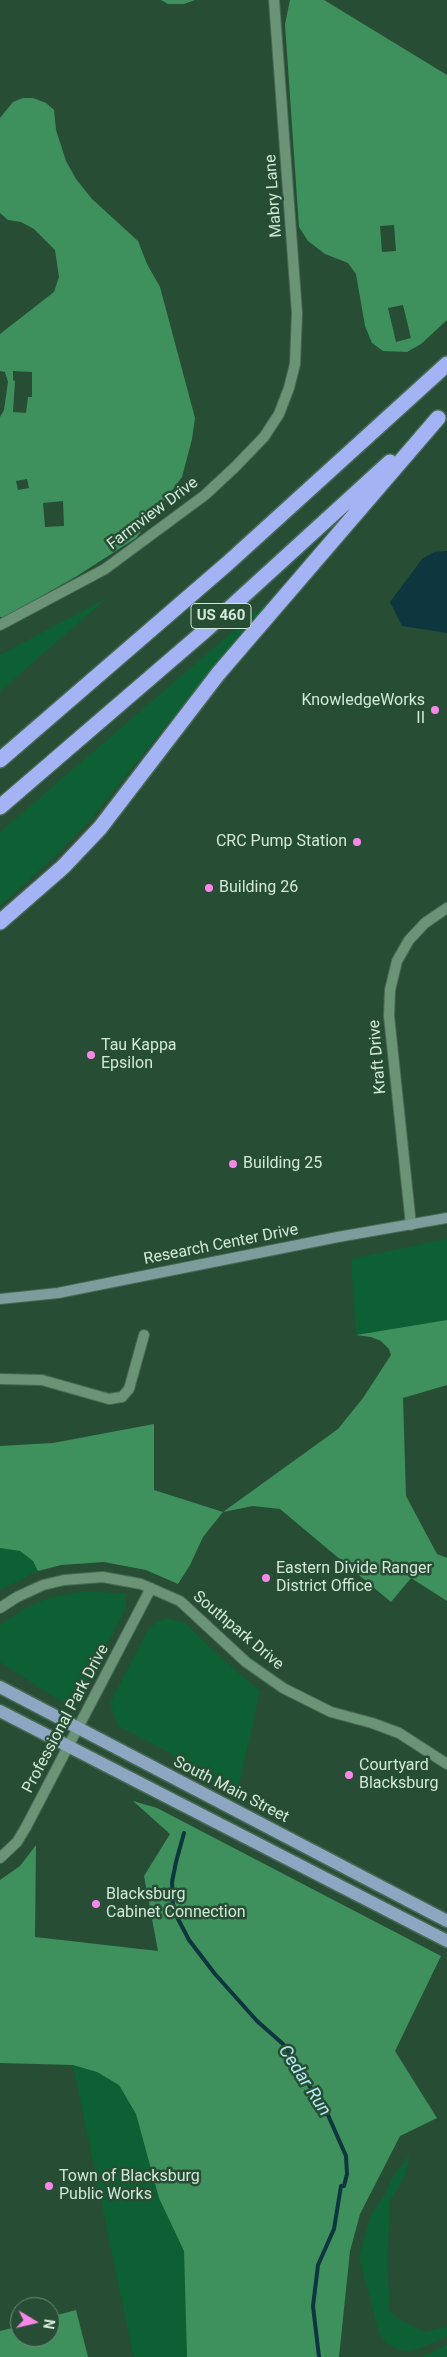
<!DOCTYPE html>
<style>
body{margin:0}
#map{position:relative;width:447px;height:2357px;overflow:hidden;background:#274e35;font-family:Roboto,sans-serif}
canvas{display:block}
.north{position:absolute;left:10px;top:2297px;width:50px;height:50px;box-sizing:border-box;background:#274e35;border:1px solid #6b8c76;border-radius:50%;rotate:99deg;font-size:14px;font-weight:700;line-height:20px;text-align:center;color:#d2e8d8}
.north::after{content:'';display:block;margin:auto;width:18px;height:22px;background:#fa87e7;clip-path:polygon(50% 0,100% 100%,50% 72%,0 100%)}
</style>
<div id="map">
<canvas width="447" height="2357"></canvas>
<div class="north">N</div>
</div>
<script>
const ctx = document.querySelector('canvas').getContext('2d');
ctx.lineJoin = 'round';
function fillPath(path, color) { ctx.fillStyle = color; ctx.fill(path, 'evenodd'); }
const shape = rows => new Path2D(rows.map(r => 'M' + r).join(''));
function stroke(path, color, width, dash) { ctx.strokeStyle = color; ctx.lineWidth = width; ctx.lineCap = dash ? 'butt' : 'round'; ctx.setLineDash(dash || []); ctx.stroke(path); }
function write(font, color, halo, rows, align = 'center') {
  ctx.font = font + ' Roboto,sans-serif'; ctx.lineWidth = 5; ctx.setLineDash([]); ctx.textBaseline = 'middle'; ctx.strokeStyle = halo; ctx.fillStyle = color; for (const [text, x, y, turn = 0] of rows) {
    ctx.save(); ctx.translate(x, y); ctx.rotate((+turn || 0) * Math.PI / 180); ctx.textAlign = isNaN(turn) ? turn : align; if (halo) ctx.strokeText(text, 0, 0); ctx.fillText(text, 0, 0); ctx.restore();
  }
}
fillPath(shape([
 [280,591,212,669,90,820,54,857,0,906,0,832],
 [107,598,0,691,0,655],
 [447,1239,447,1320,356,1335,351,1259],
 [0,1548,20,1551,33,1561,38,1571,0,1590],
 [84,1591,126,1594,126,1607,81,1694,72,1701,62,1702,0,1662,0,1625,24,1609,48,1598],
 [167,1618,185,1623,221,1658,260,1691,237,1794,188,1769,167,1751,118,1726,110,1703,148,1630,157,1622],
 [73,2065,97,2072,119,2085,136,2114,159,2198,184,2251,187,2357,135,2357,132,2350],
 [410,2154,405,2176,390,2201,387,2263,390,2311,396,2317,424,2332,447,2327,447,2336,421,2348,407,2351,397,2349,386,2343,379,2333,359,2257,371,2215,387,2191,392,2178],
 [447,2345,447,2357,422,2357]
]), '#0c6034');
fillPath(shape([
 [161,0,195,0,184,4,168,4],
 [290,0,324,0,447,75,447,320,421,344,407,352,383,351,372,343,365,326,356,274,348,263,325,254,308,241,299,227,285,24],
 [394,225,396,251,382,252,380,226],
 [403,305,411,338,396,342,388,308],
 [23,98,33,98,46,103,54,110,56,130,66,161,76,179,92,199,138,241,147,264,160,287,195,418,192,439,182,477,136,538,77,576,5,617,0,617,0,417,4,410,8,382,5,372,0,371,0,334,54,292,59,277,55,250,34,229,21,222,8,220,0,213,0,118,13,102],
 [13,371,32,372,32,397,28,397,26,413,13,412,15,381,13,380],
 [27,479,29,488,18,490,16,481],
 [63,501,64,526,45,527,43,503],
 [447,1320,447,1385,403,1398,406,1496,437,1554,447,1558,447,1601,411,1578,391,1602,280,1509,253,1506,223,1512,203,1537,190,1565,178,1584,146,1570,104,1562,61,1565,38,1571,33,1561,20,1551,0,1548,0,1446,53,1443,154,1424,154,1490,223,1512,338,1429,363,1398,391,1355,389,1349,381,1341,371,1337,356,1335],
 [133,1801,157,1808,441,1956,395,2051,437,2118,400,2136,360,2214,350,2251,339,2357,187,2357,184,2251,159,2198,136,2114,119,2085,97,2072,73,2065,0,2063,0,1880,20,1866,36,1845,35,1937,158,1951,144,1876,170,1834],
 [76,2310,88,2357,0,2357,0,2331,20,2326,20,2337,50,2337,50,2317]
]), '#3e915d');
fillPath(shape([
 [447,551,447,633,402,626,390,602,422,559,434,552]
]), '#0e363e');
stroke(shape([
 [184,1833,176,1862,172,1882,173,1904,177,1917,189,1940,215,1974,257,2021,283,2044,328,2115,346,2156,347,2174,344,2186,341,2186,334,2229,318,2265,313,2306,319,2357]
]), '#0e363e', 4);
const minor = shape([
 [0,625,105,569,205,495,235,467,264,437,279,414,289,388,295,364,297,313,274,0],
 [0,1379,42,1380,109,1399,122,1397,129,1389,144,1335],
 [0,1608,17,1597,43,1585,64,1580,103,1577,141,1584,180,1601,246,1662,283,1688,331,1712,372,1723,399,1733,447,1764],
 [0,1858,17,1842,26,1827,151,1588]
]);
const tertiary = shape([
 [411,1225,389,1016,390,990,397,961,409,940,425,923,447,908]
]);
const secondary = shape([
 [0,1299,58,1293,338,1237,447,1218]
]);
const primary = shape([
 [0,1687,447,1921],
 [0,1711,447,1941]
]);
const motorway = shape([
 [0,760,228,563,447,364],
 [0,807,208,628,390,462],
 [0,922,63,867,100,828,218,674,438,418]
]);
stroke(minor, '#476954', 12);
stroke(tertiary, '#476954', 12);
stroke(secondary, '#476954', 12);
stroke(primary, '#476954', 15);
stroke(motorway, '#476954', 18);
stroke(minor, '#6b9477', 10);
stroke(tertiary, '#6b9477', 10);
stroke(secondary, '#7c9d9c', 10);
stroke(primary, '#8da7c2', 12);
stroke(motorway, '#a4b3f4', 15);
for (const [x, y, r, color] of [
 [435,710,5,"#fa87e7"],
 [357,842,5,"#fa87e7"],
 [209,888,5,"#fa87e7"],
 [91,1055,5,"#fa87e7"],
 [233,1164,5,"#fa87e7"],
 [266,1578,5,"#fa87e7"],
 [349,1775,5,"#fa87e7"],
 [96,1904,5,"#fa87e7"],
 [49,2186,5,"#fa87e7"]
]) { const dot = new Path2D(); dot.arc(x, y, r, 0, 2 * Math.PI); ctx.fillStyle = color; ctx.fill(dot); stroke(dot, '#274e35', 2); }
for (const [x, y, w] of [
 [221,616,60]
]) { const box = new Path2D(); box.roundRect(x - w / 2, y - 12.5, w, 25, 4); ctx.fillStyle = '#274e35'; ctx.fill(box); stroke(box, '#d2e8d8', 1); }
write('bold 15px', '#d2e8d8', null, [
 ["US 460",221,616]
]);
write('16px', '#d2e8d8', '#274e35', [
 ["Mabry Lane",274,196,-94],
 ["Farmview Drive",153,514,-37],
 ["Kraft Drive",378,1057,-95],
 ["Research Center Drive",221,1245,-11],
 ["Southpark Drive",238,1631,40],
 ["Professional Park Drive",66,1719,-62],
 ["South Main Street",231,1790,27]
]);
write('16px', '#d2e8d8', '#274e35', [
 ["KnowledgeWorks",425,701,"right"],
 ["II",425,719,"right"],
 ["CRC Pump Station",347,842,"right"],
 ["Building 26",219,888],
 ["Tau Kappa",101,1046],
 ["Epsilon",101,1064],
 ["Building 25",243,1164],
 ["Eastern Divide Ranger",276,1569],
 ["District Office",276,1587],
 ["Courtyard",359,1766],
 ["Blacksburg",359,1784],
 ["Blacksburg",106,1895],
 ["Cabinet Connection",106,1913],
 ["Town of Blacksburg",59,2177],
 ["Public Works",59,2195]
], 'left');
write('italic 18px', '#b3e8f5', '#274e35', [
 ["Cedar Run",304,2081,57]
]);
</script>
